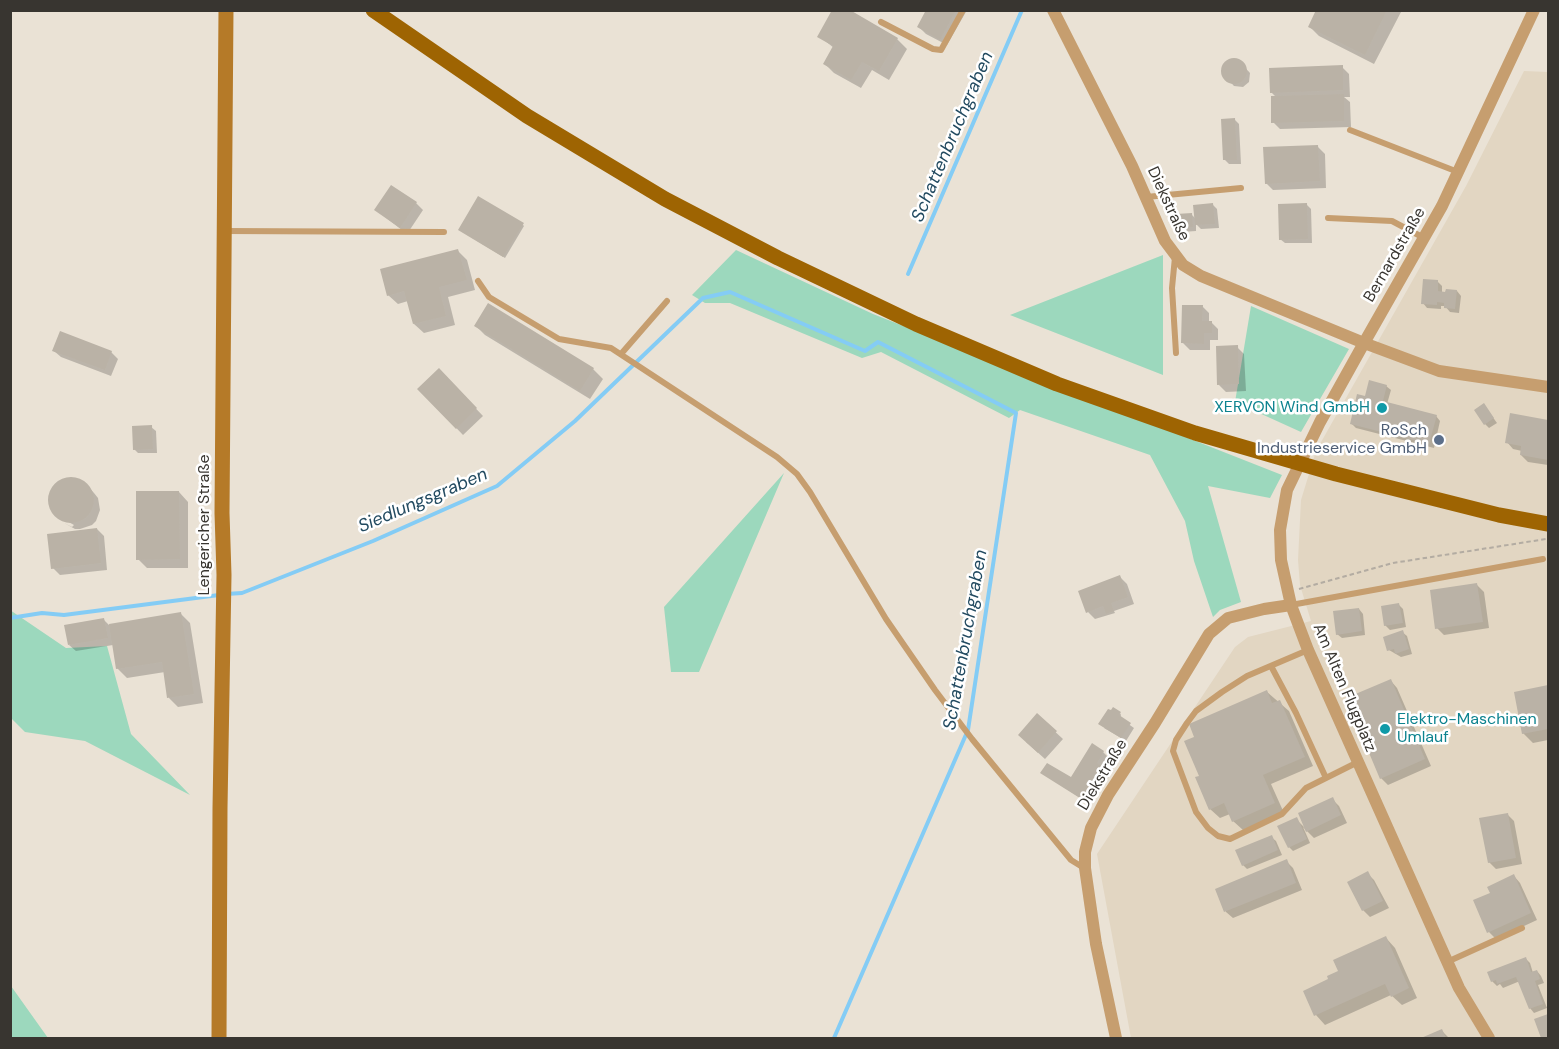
<!DOCTYPE html>
<meta charset="utf-8">
<style>
body{margin:0}
#map{position:relative;width:1559px;height:1049px;overflow:hidden;background:#eae2d5;font-family:"DM Sans",sans-serif}
canvas{display:block}
.frame{position:absolute;inset:0;border:12px solid #383530;pointer-events:none}
</style>
<div id="map">
<canvas width="1559" height="1049"></canvas>
<div class="frame"></div>
</div>
<script>
const ctx = document.querySelector('canvas').getContext('2d');
ctx.lineJoin = 'round';
function fillPath(path, color) { ctx.fillStyle = color; ctx.fill(path, 'evenodd'); }
const shape = rows => new Path2D(rows.map(r => 'M' + r).join(''));
function stroke(path, color, width, dash) { ctx.strokeStyle = color; ctx.lineWidth = width; ctx.lineCap = dash ? 'butt' : 'round'; ctx.setLineDash(dash || []); ctx.stroke(path); }
function write(font, color, halo, rows, align = 'center') {
  ctx.font = font + ' "DM Sans",sans-serif'; ctx.lineWidth = 5; ctx.setLineDash([]); ctx.textBaseline = 'middle'; ctx.strokeStyle = halo; ctx.fillStyle = color; for (const [text, x, y, turn = 0] of rows) {
    ctx.save(); ctx.translate(x, y); ctx.rotate((+turn || 0) * Math.PI / 180); ctx.textAlign = isNaN(turn) ? turn : align; if (halo) ctx.strokeText(text, 0, 0); ctx.fillText(text, 0, 0); ctx.restore();
  }
}
fillPath(shape([
 [1524,71,1548,72,1548,1038,1131,1038,1097,854,1235,647,1248,637,1311,621,1300,585,1298,560,1301,500,1316,451,1466,186]
]), '#e2d6c2');
fillPath(shape([
 [736,250,873,314,1282,475,1270,498,1208,486,1241,602,1220,610,1213,617,1194,561,1185,521,1150,455,1020,410,1009,418,881,352,862,358,730,303,705,303,692,295],
 [1163,255,1163,375,1010,315],
 [1251,306,1349,349,1301,432,1235,402],
 [784,473,699,672,671,672,664,607],
 [10,610,66,648,107,646,131,734,190,795,85,741,25,732,11,718],
 [11,986,48,1038,11,1038]
]), '#9cd8bd');
fillPath(shape([
 [847,10,897,39,907,49,889,80,872,70,861,88,834,73,825,64,834,48,819,36],
 [928,10,967,10,947,45,926,34,919,27],
 [1318,10,1399,10,1401,12,1374,64,1319,36,1310,27],
 [1231,61,1239,61,1250,73,1249,82,1243,87,1234,86,1224,75,1224,66],
 [1342,67,1349,74,1350,97,1344,97,1350,102,1351,127,1280,129,1273,122,1276,97,1271,92],
 [1235,120,1239,124,1241,164,1229,164,1225,160],
 [1318,147,1325,154,1326,188,1273,190,1266,183],
 [416,203,423,210,407,234,376,210],
 [1213,205,1217,209,1219,228,1201,229,1196,224,1196,231,1182,232,1178,227,1191,214,1196,219],
 [1307,205,1311,209,1312,243,1285,243,1280,239],
 [523,225,524,226,505,258,461,231],
 [458,251,467,260,475,290,448,297,455,325,424,333,414,324,408,301,398,304,388,295],
 [1438,282,1442,286,1442,293,1457,291,1461,296,1459,313,1450,312,1445,306,1441,306,1441,309,1427,308,1423,303],
 [488,305,593,369,603,379,590,399,485,335,476,326],
 [1202,306,1209,313,1209,322,1211,322,1218,329,1218,340,1210,340,1210,350,1190,350,1183,343],
 [1237,347,1244,354,1246,391,1226,392,1219,385],
 [54,351,111,352,118,359,111,376,61,357],
 [439,370,483,416,463,435,419,389],
 [1386,386,1391,390,1387,404,1436,416,1440,421,1434,448,1356,428,1351,423,1366,398],
 [1484,405,1497,423,1489,428,1485,424],
 [1511,415,1548,421,1548,465,1528,462,1521,455,1522,451,1513,449,1507,442],
 [151,427,156,431,157,453,138,453,134,449],
 [70,479,76,479,87,485,94,493,98,498,100,510,96,521,92,525,80,529,75,529,64,523,72,527,74,525,56,515,53,510,50,498,55,487,59,483],
 [179,492,188,502,188,568,147,568,138,559],
 [97,529,104,536,107,570,60,575,53,568],
 [1120,577,1127,584,1134,604,1114,611,1115,613,1095,619,1088,612],
 [1477,585,1484,592,1489,628,1444,635,1437,628],
 [1399,605,1403,609,1406,627,1390,630,1385,625],
 [1359,609,1363,614,1365,635,1342,638,1337,634],
 [181,614,190,623,203,703,178,707,169,698,165,672,127,678,117,668,113,645,76,651,69,645,104,620,109,625],
 [1402,632,1407,636,1412,654,1401,657,1389,650],
 [1391,681,1397,688,1431,766,1388,785,1381,778],
 [1548,687,1548,740,1533,743,1523,733,1516,693],
 [1267,692,1289,711,1313,766,1271,784,1284,813,1243,830,1233,821,1230,814,1220,818,1210,809,1201,777,1196,737],
 [1120,713,1121,715,1120,718,1134,728,1126,741,1104,728],
 [1037,715,1063,739,1045,759,1026,742],
 [1103,752,1110,759,1104,769,1110,775,1098,795,1094,793,1088,803,1042,773,1072,779],
 [1332,799,1339,806,1347,823,1314,838,1303,827,1310,843,1293,851,1289,847,1296,819,1305,828],
 [1507,814,1514,821,1522,864,1496,869,1489,862],
 [1271,837,1276,841,1282,855,1247,869,1243,865],
 [1286,861,1293,868,1302,890,1233,918,1226,912,1217,890],
 [1367,873,1374,880,1389,908,1370,917,1363,910],
 [1514,876,1520,883,1537,920,1496,939,1489,932,1492,894],
 [1386,938,1395,948,1417,998,1402,1005,1391,995,1325,1025,1316,1015,1305,991,1330,980],
 [1526,959,1530,963,1533,973,1537,971,1541,976,1544,983,1538,985,1547,1008,1534,1013,1530,1008,1520,981,1503,988,1500,984,1497,986,1492,981],
 [1442,1031,1449,1038,1424,1038]
]), '#0003');
stroke(shape([
 [908,274,1022,10],
 [226,594,242,593,373,541,497,486,575,421,703,298,730,292,865,351,878,342,1016,413,968,730,834,1038],
 [10,618,42,613,64,615,219,595]
]), '#84ccf5', 4);
fillPath(shape([
 [832,10,850,10,898,38,879,71,862,62,851,80,823,64,833,46,817,37],
 [926,10,956,10,940,40,917,27],
 [1316,10,1387,10,1365,55,1308,27],
 '1221 71a13 13 0 1 1 26 0a13 13 0 1 1-26 0Z',
 [1343,65,1343,90,1270,93,1269,68],
 [1344,94,1344,121,1271,123,1271,96],
 [1235,118,1237,160,1223,160,1221,119],
 [1318,145,1320,181,1265,184,1263,147],
 [391,185,417,202,400,228,374,210],
 [478,196,524,223,503,257,458,230],
 [1213,203,1215,224,1195,225,1193,205],
 [1307,203,1308,239,1279,240,1278,204],
 [1192,213,1193,227,1177,228,1176,214],
 [458,249,467,280,439,287,446,316,413,324,404,291,387,296,380,269],
 [1423,279,1438,280,1438,291,1445,292,1446,289,1457,290,1455,309,1444,308,1444,303,1437,302,1437,305,1421,304],
 [488,303,594,368,580,391,474,326],
 [1182,305,1203,305,1202,321,1212,321,1212,333,1204,333,1204,344,1181,343],
 [60,331,112,351,105,370,52,351],
 [1238,345,1239,384,1217,385,1216,346],
 [439,368,477,408,456,429,417,389],
 [1369,380,1387,385,1383,401,1437,415,1429,444,1350,424,1357,394,1365,396],
 [1484,403,1494,418,1484,425,1474,410],
 [1510,413,1548,420,1548,460,1520,455,1521,446,1505,443],
 [152,425,153,449,133,450,132,426],
 '48 500a23 23 0 1 1 46 0a23 23 0 1 1-46 0Z',
 [136,491,179,491,180,559,136,560],
 [97,528,101,563,51,569,47,534],
 [1120,575,1128,597,1111,603,1114,611,1106,614,1103,606,1086,613,1078,591],
 [1477,583,1483,622,1435,629,1430,590],
 [1399,603,1403,623,1384,626,1381,606],
 [1359,608,1362,631,1336,635,1333,611],
 [181,612,194,694,167,698,162,662,116,669,109,624],
 [104,618,108,638,68,645,64,625],
 [1403,630,1409,649,1395,654,1394,649,1387,651,1383,637],
 [1391,679,1425,759,1380,779,1346,698],
 [1548,685,1548,729,1522,734,1514,692],
 [1267,690,1272,703,1280,700,1305,757,1263,775,1275,803,1232,822,1224,803,1209,810,1195,777,1199,776,1184,741,1194,737,1189,724],
 [1113,707,1121,712,1119,715,1131,723,1121,738,1098,724,1108,709,1111,710],
 [1037,713,1057,731,1038,753,1018,735],
 [1092,743,1104,751,1097,763,1104,767,1083,800,1040,773,1047,763,1071,777],
 [1333,797,1341,815,1306,832,1298,813],
 [1508,813,1516,858,1488,863,1479,818],
 [1297,817,1307,839,1288,848,1277,826],
 [1272,835,1278,850,1242,866,1235,850],
 [1287,859,1296,883,1224,912,1215,889],
 [1368,871,1383,901,1362,911,1347,882],
 [1514,874,1531,913,1487,933,1473,900,1490,893,1487,887],
 [1386,936,1409,988,1391,997,1385,984,1314,1016,1303,991,1328,979,1327,976,1338,971,1333,960],
 [1526,957,1531,972,1537,970,1540,979,1535,981,1543,1004,1529,1009,1516,977,1497,984,1496,980,1491,982,1487,972],
 [1548,1014,1548,1038,1541,1038,1534,1019],
 [1442,1029,1446,1038,1421,1038]
]), '#bab2a6');
stroke(shape([
 [1299,589,1393,563,1546,539]
]), '#b3aca2', 2, [4.5, 3]);
stroke(shape([
 [881,22,933,49,941,50,963,10],
 [1350,130,1458,172],
 [1146,197,1241,188],
 [1328,218,1392,221,1424,238],
 [225,231,444,232],
 [1175,257,1172,288,1176,353],
 [478,281,489,297,559,339,611,348,777,457,797,474,810,492,886,619,935,690,972,739,1071,860,1084,868],
 [621,354,667,301],
 [1291,605,1543,559],
 [1308,650,1247,676,1222,692,1196,711,1187,723,1176,740,1173,751,1196,812,1208,828,1218,836,1230,839,1282,814,1306,788,1358,762],
 [1271,666,1296,713,1326,778],
 [1447,962,1522,928]
]), '#c69e6f', 6);
stroke(shape([
 [1053,10,1132,166,1165,241,1183,265,1201,276,1364,343,1320,422,1287,490,1280,530,1281,560,1291,605,1308,650,1459,988,1489,1038],
 [1534,10,1442,206,1364,343,1439,371,1548,387],
 [1116,1038,1096,944,1085,868,1085,852,1091,828,1108,795,1155,723,1209,634,1228,618,1264,609,1291,605]
]), '#c69e6f', 12);
stroke(shape([
 [219,1038,220,808,224,575,222,513,226,10]
]), '#b57a28', 15);
stroke(shape([
 [373,10,527,116,665,199,778,258,916,324,1057,384,1195,433,1336,474,1499,515,1548,524]
]), '#9e6402', 15);
for (const [x, y, r, color] of [
 [1382,408,6,"#0f9aa8"],
 [1439,440,6,"#5c6f8a"],
 [1385,729,6,"#0f9aa8"]
]) { const dot = new Path2D(); dot.arc(x, y, r, 0, 2 * Math.PI); ctx.fillStyle = color; ctx.fill(dot); stroke(dot, '#fff', 2); }
write('16px', '#383530', '#fff', [
 ["Diekstraße",1168,204,65],
 ["Bernardstraße",1395,255,-60],
 ["Lengericher Straße",205,525,-90],
 ["Am Alten Flugplatz",1344,688,67],
 ["Diekstraße",1103,775,-59]
]);
write('16px', '#0d838f', '#fff', [
 ["XERVON Wind GmbH",1370,408],
 ["Elektro-Maschinen",1397,720,"left"],
 ["Umlauf",1397,738,"left"]
], 'right');
write('16px', '#4e5e75', '#fff', [
 ["RoSch",1427,431],
 ["Industrieservice GmbH",1427,449]
], 'right');
write('italic 18px', '#224a60', '#fff', [
 ["Schattenbruchgraben",953,137,-67],
 ["Siedlungsgraben",423,501,-23],
 ["Schattenbruchgraben",966,640,-80]
]);
</script>
